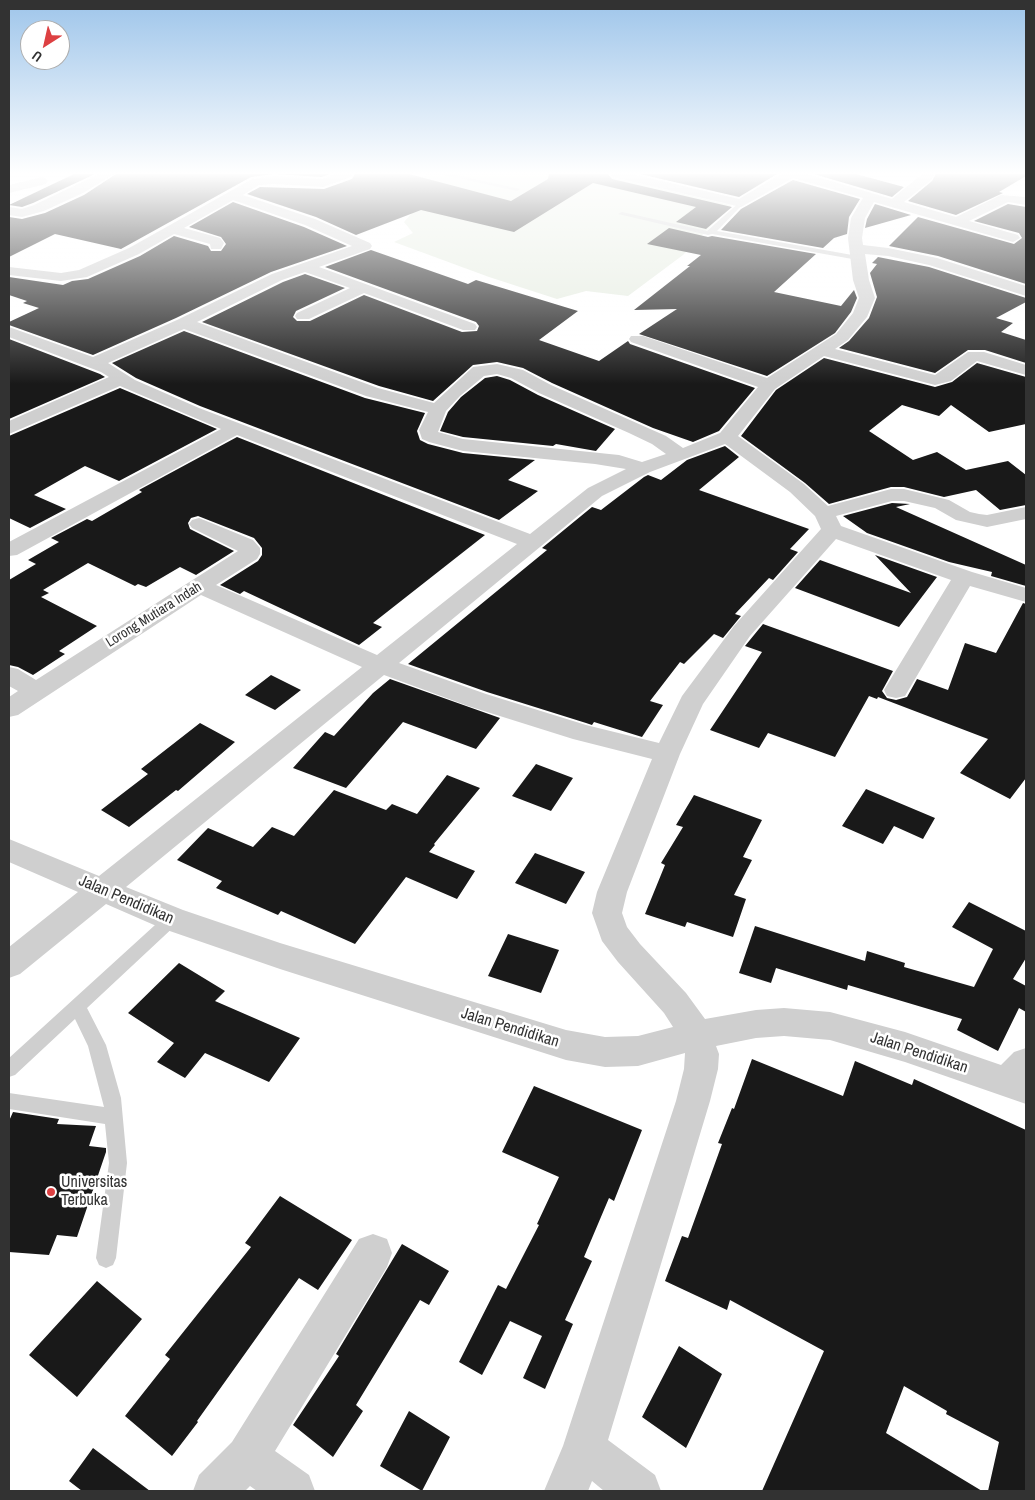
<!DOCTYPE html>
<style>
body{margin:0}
#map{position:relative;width:1035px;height:1500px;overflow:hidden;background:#fff;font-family:"Archivo Narrow",sans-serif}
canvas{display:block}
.frame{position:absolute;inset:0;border:10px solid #323232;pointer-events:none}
.north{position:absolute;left:20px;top:20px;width:50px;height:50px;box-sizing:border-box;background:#fff;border:1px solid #adadad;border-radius:50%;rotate:215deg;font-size:14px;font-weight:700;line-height:20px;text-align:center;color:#323232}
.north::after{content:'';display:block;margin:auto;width:18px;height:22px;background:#dd4042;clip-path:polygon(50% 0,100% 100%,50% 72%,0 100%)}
</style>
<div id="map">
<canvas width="1035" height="1500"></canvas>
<div class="frame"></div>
<div class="north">U</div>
</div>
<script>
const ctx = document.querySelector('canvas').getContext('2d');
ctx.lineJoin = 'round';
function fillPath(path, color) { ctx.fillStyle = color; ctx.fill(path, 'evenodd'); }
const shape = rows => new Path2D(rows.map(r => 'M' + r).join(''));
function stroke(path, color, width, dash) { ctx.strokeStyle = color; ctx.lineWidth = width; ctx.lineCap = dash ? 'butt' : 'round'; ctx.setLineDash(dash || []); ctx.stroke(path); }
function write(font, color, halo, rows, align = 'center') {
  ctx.font = font + ' "Archivo Narrow",sans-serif'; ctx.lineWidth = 5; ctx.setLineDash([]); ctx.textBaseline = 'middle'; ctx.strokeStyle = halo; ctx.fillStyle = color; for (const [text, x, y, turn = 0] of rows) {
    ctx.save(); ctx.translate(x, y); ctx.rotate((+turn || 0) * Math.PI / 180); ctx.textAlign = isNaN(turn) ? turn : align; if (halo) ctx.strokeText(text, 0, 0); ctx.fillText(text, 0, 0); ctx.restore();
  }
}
fillPath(shape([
 [424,174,599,174,731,205,683,255,628,296,586,291,557,299,489,277,394,242,413,233,404,222,419,205,394,195,427,175]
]), '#e4ebdf');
fillPath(shape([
 [74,174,95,174,33,203,22,207,9,205],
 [116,174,330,174,322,177,274,174,251,177,121,249,55,234,9,257,9,217,22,219,45,213,84,195],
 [355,174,409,174,511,201,548,179,549,174,608,174,612,179,732,207,706,229,676,222,696,207,593,183,514,232,421,210,356,235,316,217,247,194,260,187,324,189,352,179],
 [640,174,777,174,739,197],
 [814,174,856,174,904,187,892,197],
 [936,174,1026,174,1026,176,999,192,1003,193,956,215,908,201,932,181],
 [793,180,860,199,849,217,847,234,834,238,823,248,721,230,741,209],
 [233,202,304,227,347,246,271,272,176,318,93,355,9,325,9,322,39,308,23,303,27,301,9,295,9,277,63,285,72,281,88,279,140,256,174,236,208,246,211,251,221,251,226,244,221,237,189,227],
 [875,204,911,215,865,228,867,219],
 [1008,204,1026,207,1026,284,938,256,889,246,918,217,1014,244,1022,238,1019,233,974,221],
 [669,228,708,237,712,236,816,254,774,292,841,306,854,290,857,298,851,312,835,333,767,376,639,334,677,309,634,310,690,266,687,266,701,255,647,244],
 [371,250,468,284,476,280,578,311,539,340,599,361,628,341,630,344,755,388,719,431,693,442,653,428,552,383,523,368,497,362,473,365,433,401,379,386,202,322,283,282,305,274,345,288,296,311,293,317,297,321,310,321,364,295,462,332,477,331,479,326,476,322,325,267],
 [878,257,929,267,1026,298,1026,302,996,318,1013,323,1001,332,1026,340,1026,363,985,350,968,350,935,373,839,348,849,341,869,318,877,297,870,273,877,264,872,263],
 [184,331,365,398,425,413,417,431,420,440,428,444,463,453,535,460,508,480,538,491,499,520,200,406,136,378,112,363],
 [9,339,100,374,105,377,9,419],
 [824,358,935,387,952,382,977,363,1026,377,1026,424,989,432,951,405,939,416,902,405,869,431,913,460,937,452,966,470,1008,461,1026,475,1026,505,1000,510,976,490,944,497,904,487,891,487,829,504,805,483,741,436,776,390],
 [497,376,510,380,538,395,615,429,596,451,556,444,553,446,463,437,440,431,448,412,461,397,485,378],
 [120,388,217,429,119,481,85,466,34,495,66,509,30,528,9,518,9,436],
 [237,437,485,535,373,623,382,627,359,645,244,591,240,594,220,585,258,561,262,555,262,548,254,538,198,516,191,518,188,523,190,529,234,551,196,575,180,567,146,587,138,584,135,586,88,563,43,590,49,593,41,597,97,626,59,651,65,654,33,675,18,667,9,665,9,580,36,564,28,560,59,542,51,538,87,519,92,521,142,492,139,490],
 [725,446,739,457,699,490,809,529,790,549,798,552,773,580,769,578,735,614,741,616,723,638,714,634,684,664,680,662,650,701,663,705,642,737,594,722,592,725,586,723,487,692,408,664,547,550,542,548,592,507,601,510,644,477,648,475,661,480,687,460],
 [892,503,910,504,896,507,1026,565,1026,586,991,576,992,572,949,562,867,533,843,516],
 [875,555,937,577,899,627,795,588,820,560,911,593],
 [1023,603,1026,604,1026,778,1010,799,960,773,988,739,878,697,877,699,869,696,835,757,768,733,759,748,710,730,762,652,745,646,763,624,893,671,882,691,887,698,896,700,907,697,917,679,948,690,965,643,996,653],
 [271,675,301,690,275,710,245,695],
 [390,679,500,718,476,749,403,722,346,788,293,768,325,732,334,736,373,693],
 [200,723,235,742,178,791,176,790,129,827,101,810,148,774,141,769],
 [536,764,573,778,551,811,512,796],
 [447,775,480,788,434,844,435,845,429,852,475,871,457,899,406,877,355,944,281,911,278,915,216,888,222,881,177,860,208,828,253,847,272,827,294,836,334,790,386,810,392,804,417,814],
 [866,789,935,818,923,839,894,826,883,844,842,826],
 [694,795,762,820,743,857,752,860,734,895,746,899,733,937,687,922,685,927,645,914,665,865,661,863,683,827,676,825],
 [535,853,585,872,566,904,515,883],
 [969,902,1026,931,1026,958,1013,979,1026,986,1026,1012,1019,1008,998,1051,957,1030,962,1019,848,985,847,990,776,968,771,983,739,973,755,926,865,961,867,951,905,963,904,967,974,987,993,949,952,927],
 [508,934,559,950,541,993,488,976],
 [179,963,225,991,215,1001,300,1038,269,1082,205,1053,185,1078,157,1062,174,1043,128,1013],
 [752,1059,843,1096,855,1061,912,1085,914,1079,1026,1130,1026,1491,988,1491,999,1442,946,1414,947,1411,904,1386,886,1433,982,1491,762,1491,824,1351,730,1300,727,1310,665,1281,682,1236,688,1238,722,1144,718,1143,732,1108,734,1109],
 [534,1086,642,1130,614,1201,609,1198,584,1257,592,1261,565,1320,573,1324,545,1389,523,1378,542,1336,510,1321,482,1375,459,1362,498,1285,506,1289,539,1225,537,1224,559,1177,502,1152],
 [13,1112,59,1119,57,1124,96,1126,89,1146,106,1148,106,1152,77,1237,57,1235,49,1255,9,1252,9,1121],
 [280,1196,352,1240,318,1290,299,1278,197,1421,198,1422,172,1456,125,1416,170,1359,165,1355,251,1247,245,1243],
 [402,1244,449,1271,429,1305,420,1300,356,1405,363,1411,333,1457,293,1425,339,1356,336,1354],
 [97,1281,142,1319,77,1397,29,1355],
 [679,1346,722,1374,686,1448,642,1417],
 [409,1411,450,1437,422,1491,380,1466],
 [93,1448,150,1491,82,1491,69,1481]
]), '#191919');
fillPath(shape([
 [439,174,452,174,520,189,517,191,439,174],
 [741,201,744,203,743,204,717,231,858,256,862,258,858,260,712,234,708,235,618,214,622,212,707,231,741,201],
 [172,913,178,915,180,919,178,923,87,1008,106,1045,121,1098,127,1163,116,1258,113,1265,106,1268,99,1265,96,1258,109,1163,105,1124,9,1109,9,1093,104,1107,88,1046,75,1019,15,1075,9,1077,9,1058,166,915,172,913]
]), '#cfcfcf');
fillPath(shape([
 [99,174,114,174,83,193,44,211,22,217,9,215,9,207,22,209,34,205,99,174],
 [335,174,353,174,351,177,323,187,274,184,259,185,243,195,315,219,370,243,372,246,370,249,319,267,475,324,477,327,475,330,463,330,364,293,309,319,297,319,295,316,297,313,350,288,305,272,282,280,197,322,378,388,434,403,473,367,497,364,523,370,551,385,666,436,683,448,720,433,758,387,631,342,629,339,631,336,643,336,767,378,836,334,853,313,859,298,853,280,848,238,851,218,863,198,793,178,741,207,612,177,610,174,632,174,739,199,781,174,807,174,892,199,922,174,934,174,931,180,904,202,956,217,1001,195,1026,197,1026,205,1008,202,969,221,1018,235,1020,238,1013,242,874,202,865,218,862,238,863,245,888,248,937,258,1026,286,1026,296,929,265,888,256,865,254,869,280,875,298,867,317,848,340,835,349,935,375,968,352,984,352,1026,365,1026,375,977,361,951,381,935,385,824,356,775,389,738,436,804,484,828,506,891,489,904,489,949,500,970,512,979,514,987,515,1026,507,1026,519,987,527,956,520,935,508,904,501,892,501,836,516,841,526,972,572,1026,588,1026,602,970,586,905,696,896,698,887,696,884,690,951,580,836,539,750,636,703,704,680,754,627,892,622,913,627,927,640,944,686,993,705,1019,756,1010,784,1008,830,1012,905,1032,1001,1065,1014,1052,1026,1048,1026,1104,905,1062,830,1040,784,1036,756,1038,716,1046,719,1054,718,1069,710,1101,608,1440,655,1475,661,1491,604,1491,592,1481,588,1491,544,1491,563,1446,676,1101,684,1069,685,1053,638,1066,605,1067,566,1060,280,969,161,928,106,904,20,974,9,978,9,947,78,892,9,862,9,839,99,876,362,667,201,595,18,715,9,717,9,697,18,691,9,686,9,667,18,669,36,680,238,551,192,528,189,524,192,520,199,518,253,540,260,548,260,554,257,559,216,585,377,655,517,544,237,435,17,555,9,556,9,542,221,429,120,386,9,434,9,421,109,377,101,372,9,337,9,327,93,357,177,320,272,274,352,246,305,225,233,200,184,228,220,238,224,243,221,249,211,249,210,244,174,234,139,254,87,277,61,281,9,275,9,267,61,273,79,270,129,248,252,179,274,176,322,179,335,174],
 [184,329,366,396,428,412,419,430,422,439,429,442,463,451,595,464,626,469,588,488,530,534,199,408,135,380,108,363,184,329],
 [497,374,511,378,539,393,629,433,652,444,666,454,642,462,619,455,463,439,438,432,446,411,460,396,484,376,497,374],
 [725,444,790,492,815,516,821,529,734,626,682,696,659,743,586,725,486,694,399,663,602,496,650,472,725,444],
 [384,675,468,706,573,739,652,759,597,892,592,913,602,941,618,962,664,1013,673,1027,638,1036,605,1037,566,1030,280,943,183,910,126,887,384,675],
 [42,177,46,178,48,181,46,184,9,193,9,185,42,177],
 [373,1234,387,1239,392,1253,387,1267,275,1451,309,1475,315,1491,257,1491,250,1486,245,1491,193,1491,199,1475,232,1442,359,1239,373,1234]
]), '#cfcfcf');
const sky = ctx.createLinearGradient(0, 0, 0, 384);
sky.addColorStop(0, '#9ec5ea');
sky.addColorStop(0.45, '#fff');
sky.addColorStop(1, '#ffffff00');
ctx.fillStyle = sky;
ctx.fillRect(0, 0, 1035, 384);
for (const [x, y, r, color] of [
 [51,1192,5,"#dd4042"]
]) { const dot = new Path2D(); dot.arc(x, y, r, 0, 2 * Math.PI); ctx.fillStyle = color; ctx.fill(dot); stroke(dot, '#fff', 2); }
write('14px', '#323232', '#fff', [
 ["Lorong Mutiara Indah",154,615,-32]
]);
write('16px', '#323232', '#fff', [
 ["Jalan Pendidikan",126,900,23],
 ["Jalan Pendidikan",510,1028,17],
 ["Jalan Pendidikan",919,1053,18]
]);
write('16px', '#323232', '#fff', [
 ["Universitas",61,1183],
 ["Terbuka",61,1201]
], 'left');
</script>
